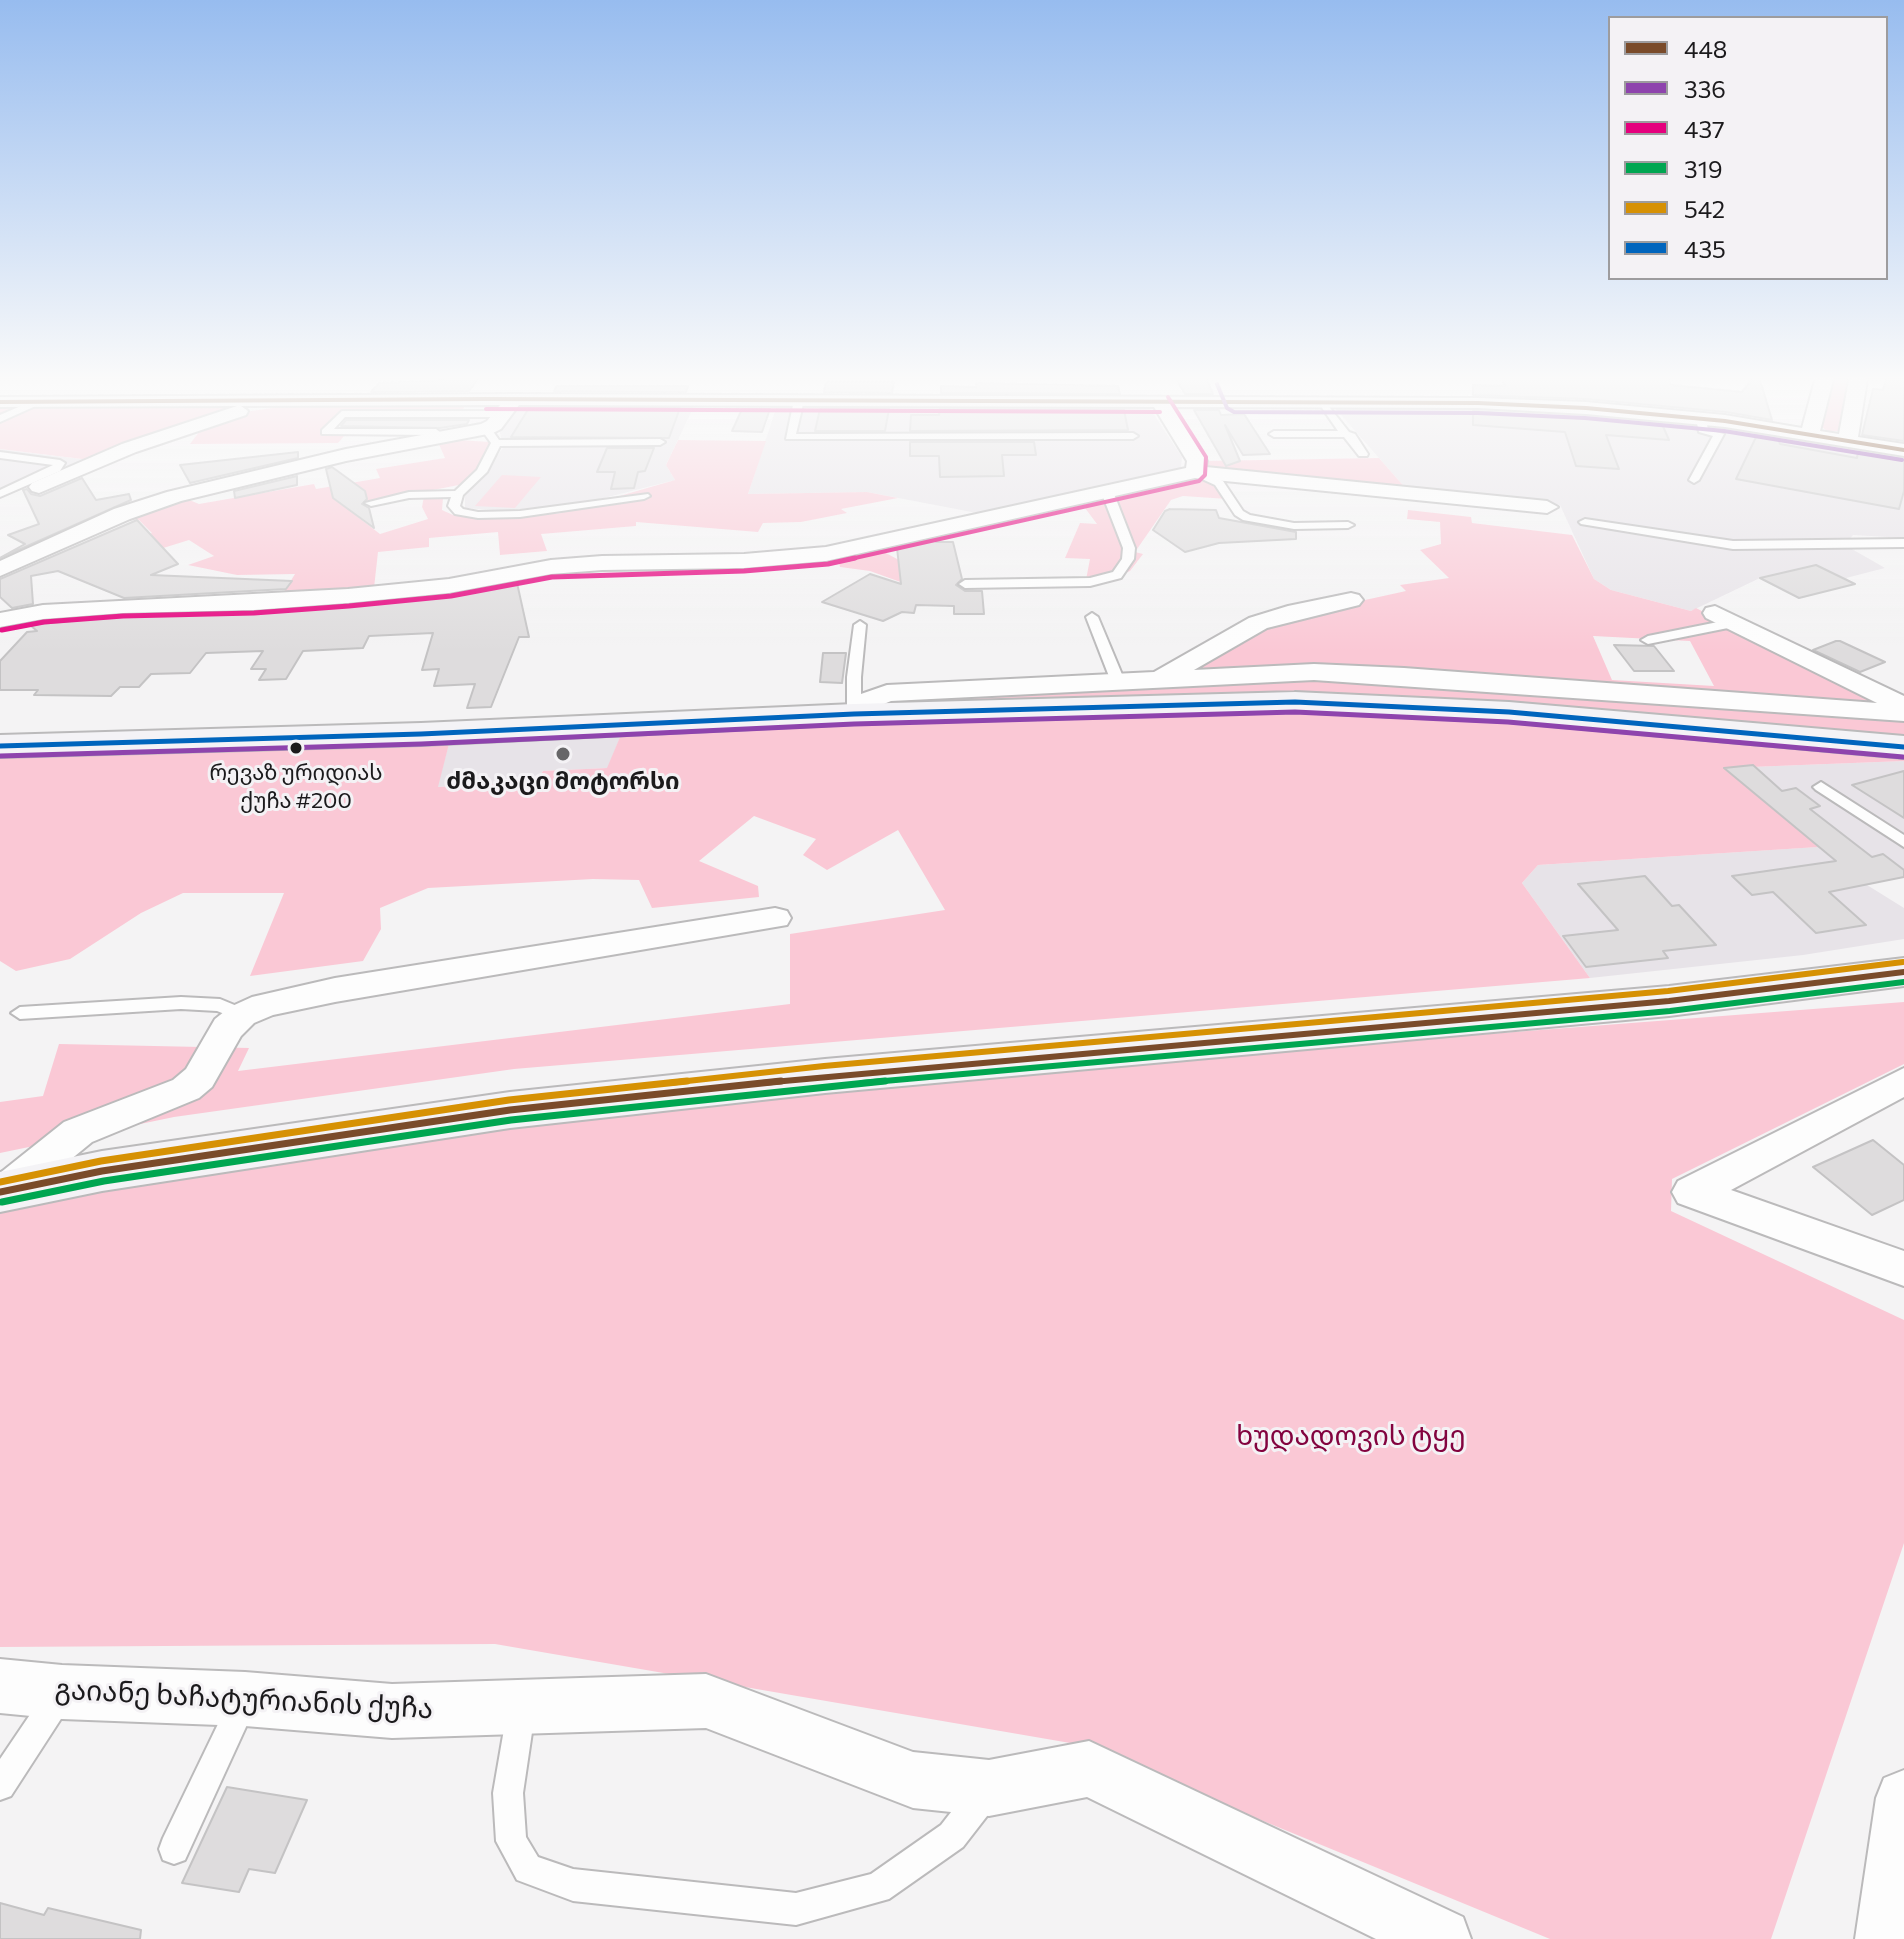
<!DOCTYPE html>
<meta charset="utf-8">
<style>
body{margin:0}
#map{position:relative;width:1904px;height:1939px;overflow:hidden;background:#f4f3f4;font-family:Commissioner,sans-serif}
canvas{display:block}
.legend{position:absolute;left:1608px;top:16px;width:280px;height:264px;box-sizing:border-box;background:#f4f2f5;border:2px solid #9d9c9e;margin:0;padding:10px 14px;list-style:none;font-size:24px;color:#1b1a1c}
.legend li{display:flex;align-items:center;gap:16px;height:40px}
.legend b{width:40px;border:2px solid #9d9c9e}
</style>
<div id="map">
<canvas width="1904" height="1939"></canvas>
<ul class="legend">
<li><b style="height:10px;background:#7a4b2a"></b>448</li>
<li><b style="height:10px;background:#8e44ad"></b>336</li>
<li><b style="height:10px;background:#e5007d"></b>437</li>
<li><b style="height:10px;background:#00a651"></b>319</li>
<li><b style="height:10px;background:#d69104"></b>542</li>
<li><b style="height:10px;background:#0065bd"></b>435</li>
</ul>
</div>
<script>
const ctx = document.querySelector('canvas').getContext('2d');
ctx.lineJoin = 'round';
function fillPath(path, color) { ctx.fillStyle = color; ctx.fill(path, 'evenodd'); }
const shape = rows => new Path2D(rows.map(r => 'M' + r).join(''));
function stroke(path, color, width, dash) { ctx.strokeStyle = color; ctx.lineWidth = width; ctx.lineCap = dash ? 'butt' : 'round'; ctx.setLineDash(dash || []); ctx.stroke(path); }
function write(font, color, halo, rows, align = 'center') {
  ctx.font = font + ' Commissioner,"Noto Sans Georgian",sans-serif'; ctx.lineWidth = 6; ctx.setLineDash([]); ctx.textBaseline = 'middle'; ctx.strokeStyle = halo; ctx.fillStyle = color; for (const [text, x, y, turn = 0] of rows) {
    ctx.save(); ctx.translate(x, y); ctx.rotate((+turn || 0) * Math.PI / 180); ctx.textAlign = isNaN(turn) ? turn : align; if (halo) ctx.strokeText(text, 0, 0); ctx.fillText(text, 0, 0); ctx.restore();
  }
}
fillPath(shape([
 [695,404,666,465,675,480,588,502,504,511,465,508,465,495,503,448,499,428,517,405],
 [777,405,1149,407,1182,457,1181,468,1175,473,982,514,867,492,748,494],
 [1333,406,1481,406,1585,411,1757,431,1904,456,1904,538,1853,535,1845,545,1885,568,1846,578,1855,584,1799,598,1760,578,1691,611,1611,590,1594,579,1560,505,1408,491],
 [0,449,90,460,0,499],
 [623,730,608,768,543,771,536,782,437,787,450,740],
 [1904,761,1904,877,1867,885,1904,908,1904,939,1803,955,1590,978,1522,883,1538,865,1817,847,1724,768]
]), '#e7e3e8');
fillPath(shape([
 [1828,380,1851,380,1841,431,1828,431,1818,425],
 [450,403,466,405,462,411,340,411,320,434,345,435,338,443,190,444,202,428,238,413,285,406],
 [0,405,251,405,90,460,0,449],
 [442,439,490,442,494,449,464,484,345,507,380,534,428,519,422,507,424,496,443,498,442,510,453,515,515,517,562,513,558,506,616,497,675,480,666,465,678,440,766,441,748,494,867,492,898,498,841,509,847,513,801,522,763,523,758,532,636,522,636,526,541,534,547,551,500,555,498,532,429,538,429,547,378,552,374,588,282,595,295,574,237,575,188,565,214,556,189,540,128,559,107,544,152,533,139,520,120,517,182,497,199,504,314,484,316,489,380,478,376,469,445,458,437,440],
 [1379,458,1408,491,1209,471,1204,461],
 [502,475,541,477,515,508,475,506],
 [1195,478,1217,485,1227,499,1183,496,1171,500,1135,552,1143,554,1130,571,1102,584,1085,585,1090,559,1065,558,1080,523,1097,524,1082,504],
 [1408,510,1471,517,1472,523,1572,535,1594,579,1611,590,1691,611,1696,608,1877,701,1875,706,1393,674,1180,678,1255,629,1292,616,1406,591,1400,585,1449,578,1420,550,1441,544,1440,522,1407,519],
 [1593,636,1690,641,1714,686,1612,680],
 [882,545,884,552,927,575,960,582,956,588,906,584,870,571,840,567,837,555],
 [1332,676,1904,717,1904,743,1329,697,883,706,890,701],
 [1316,707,1632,728,1904,758,1904,761,1725,768,1818,847,1538,865,1522,883,1590,978,514,1069,174,1117,0,1153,0,1102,43,1096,59,1044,249,1048,238,1071,790,1004,790,934,945,910,898,830,827,870,803,855,816,839,754,816,699,861,758,886,759,897,652,908,639,880,593,879,428,888,380,908,381,929,363,961,250,976,284,893,183,893,141,913,70,959,16,971,0,961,0,753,450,740,438,787,536,782,543,771,607,768,623,730],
 [1904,1002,1904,1064,1672,1179,1671,1211,1904,1320,1904,1543,1771,1939,1550,1939,1076,1744,495,1644,0,1647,0,1203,449,1114]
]), '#fac8d5');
const building = shape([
 [447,380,477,380,469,391,371,392,379,383,447,380],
 [1177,380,1207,380,1213,394,1185,394,1177,380],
 [1502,380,1669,380,1671,385,1742,392,1752,380,1760,380,1772,420,1726,412,1586,399,1473,395,1473,385,1505,386,1502,380],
 [1886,380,1904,380,1904,441,1862,435,1873,389,1883,390,1886,380],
 [826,382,894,382,892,393,824,392,826,382],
 [976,383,1118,386,1120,394,941,393,941,386,976,387,976,383],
 [557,386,688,386,686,392,554,391,557,386],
 [529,408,680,408,669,438,511,437,529,408],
 [742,409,770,409,762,432,732,431,742,409],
 [820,409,889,409,885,431,815,431,820,409],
 [940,409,1124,410,1128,430,910,431,911,415,939,415,940,409],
 [1194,410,1219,410,1221,415,1244,414,1270,454,1243,455,1225,425,1240,461,1226,466,1194,410],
 [1473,411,1662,424,1669,440,1606,435,1619,469,1576,466,1565,432,1473,425,1473,411],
 [346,420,469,420,467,424,440,428,341,426,346,420],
 [1757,435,1778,439,1780,444,1857,458,1858,452,1904,459,1904,491,1899,509,1736,479,1757,435],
 [910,442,1034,442,1036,455,1002,455,1004,476,940,477,939,456,910,456,910,442],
 [607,448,654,448,645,471,638,472,634,488,611,489,615,472,597,472,607,448],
 [298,452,298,458,190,483,180,465,298,452],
 [332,467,365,491,367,499,362,504,369,508,374,528,333,498,326,469,332,467],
 [297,476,297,485,235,498,234,491,297,476],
 [82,478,96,500,129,494,131,500,0,558,25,544,8,535,39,524,23,490,27,489,31,494,40,496,82,478],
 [1170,509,1216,510,1219,518,1296,532,1296,539,1219,543,1185,552,1153,530,1165,511,1170,509],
 [137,520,178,564,151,575,292,581,286,589,124,598,58,571,31,576,33,604,12,608,0,597,0,579,137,520],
 [936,539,936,542,953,542,962,579,956,585,965,591,982,591,984,614,954,614,954,606,916,605,914,613,902,612,883,621,822,602,870,574,901,584,897,548,936,539],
 [1816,565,1855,584,1799,598,1760,578,1816,565],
 [517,583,529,637,519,637,491,707,467,708,475,684,434,686,439,669,422,670,433,633,369,636,363,648,303,651,286,679,259,680,266,669,251,669,263,651,206,653,190,673,151,674,139,687,120,687,111,696,34,695,38,690,0,690,0,661,27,632,37,631,30,625,123,616,254,613,348,606,449,596,517,583],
 [1836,641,1840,641,1885,662,1860,672,1813,650,1836,641],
 [1614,645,1654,646,1674,671,1634,671,1614,645],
 [823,653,846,653,842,683,820,682,823,653],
 [1753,765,1782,791,1796,788,1820,806,1810,809,1872,857,1883,854,1904,870,1904,877,1829,892,1866,925,1816,933,1773,892,1752,895,1732,876,1836,861,1724,768,1753,765],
 [1904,771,1904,818,1852,785,1904,771],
 [1645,876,1672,906,1679,905,1716,945,1663,951,1668,958,1586,967,1563,936,1618,930,1578,884,1645,876],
 [1873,1140,1904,1165,1904,1200,1872,1215,1813,1167,1873,1140],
 [227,1787,307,1800,275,1873,249,1869,239,1892,182,1883,227,1787],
 [0,1903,44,1915,48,1908,141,1930,140,1939,0,1939,0,1903]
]);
fillPath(building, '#dedcdd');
stroke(building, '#c4c3c4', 2);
const lane = shape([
 [799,397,804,400,796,434,1133,433,1138,436,1133,439,786,439,794,400,799,397],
 [37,399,42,402,40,404,0,422,0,415,37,399],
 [1323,399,1349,432,1355,434,1368,454,1367,456,1359,456,1344,437,1274,437,1269,434,1274,431,1338,431,1318,402,1323,399],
 [342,411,503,411,508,414,503,417,345,417,334,429,436,429,446,437,441,440,433,435,322,434,322,430,342,411],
 [1701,416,1706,419,1708,430,1724,434,1699,480,1694,483,1689,480,1713,436,1699,432,1696,419,1701,416],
 [482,427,490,427,499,440,660,439,665,442,660,445,500,446,487,472,463,495,460,506,463,509,478,512,520,511,648,494,650,496,644,499,520,517,478,518,455,514,448,506,451,497,409,498,371,506,365,503,409,492,455,491,477,470,491,443,481,429,482,427],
 [0,452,60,460,65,463,60,471,0,497,0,490,53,465,0,458,0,452],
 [1191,470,1199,470,1223,481,1243,511,1250,515,1294,523,1348,522,1354,525,1348,528,1294,529,1243,520,1235,515,1215,485,1191,474,1191,470],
 [1108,491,1114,494,1135,548,1134,559,1121,578,1090,586,965,588,959,584,965,580,1090,578,1113,572,1122,559,1123,548,1102,494,1108,491],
 [1585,519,1733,541,1904,539,1904,547,1733,549,1581,524,1579,522,1585,519],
 [1092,613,1098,617,1126,684,1124,687,1119,688,1112,684,1086,617,1092,613],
 [1733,619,1739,623,1738,626,1648,644,1641,640,1648,636,1733,619],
 [860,621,866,625,861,677,861,714,854,718,847,714,847,677,854,625,860,621],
 [1821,782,1904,835,1904,847,1816,790,1813,787,1821,782],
 [181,997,220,999,249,1011,251,1015,242,1021,217,1011,181,1009,20,1019,11,1013,20,1007,181,997],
 [58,1684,68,1688,72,1698,68,1708,11,1796,0,1800,0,1759,48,1688,58,1684],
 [242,1691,252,1695,256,1705,185,1860,174,1864,163,1860,159,1849,163,1838,232,1695,242,1691],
 [521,1698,531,1702,535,1712,523,1793,526,1837,538,1857,573,1869,796,1893,871,1874,941,1825,972,1785,983,1781,994,1785,998,1796,994,1807,963,1847,889,1899,796,1925,573,1901,517,1880,496,1841,493,1793,507,1712,511,1702,521,1698]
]);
const street = shape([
 [1815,380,1833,380,1820,431,1839,434,1849,380,1867,380,1858,437,1904,444,1904,456,1725,427,1586,414,1478,408,1173,407,1207,461,1206,467,1547,501,1558,507,1547,513,1195,478,826,561,744,568,602,570,551,574,449,593,348,603,254,610,123,613,43,619,0,627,0,613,43,605,348,589,449,579,551,560,602,556,744,554,826,547,1186,468,1187,461,1154,407,519,405,501,429,493,433,346,461,181,501,130,519,0,576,0,561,114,509,167,492,346,449,481,424,487,421,500,405,241,406,248,411,246,415,136,452,39,493,32,491,29,487,32,483,122,444,237,406,0,407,0,397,514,394,1478,398,1586,402,1725,415,1802,428,1815,380],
 [1351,593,1359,595,1363,600,1359,605,1267,628,1194,670,1314,664,1404,668,1877,703,1706,618,1703,613,1706,608,1715,606,1904,696,1904,721,1314,680,891,701,879,706,864,720,844,720,841,714,861,694,887,685,1154,672,1249,618,1288,606,1351,593],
 [775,908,787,911,791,918,787,925,335,1002,273,1015,254,1023,241,1036,212,1087,199,1098,92,1142,19,1202,0,1205,0,1173,64,1122,173,1080,186,1069,215,1019,230,1007,252,997,335,978,775,908],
 [1904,1068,1904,1097,1731,1190,1904,1251,1904,1286,1678,1203,1672,1192,1678,1181,1904,1068],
 [0,1659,62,1665,245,1672,392,1684,706,1674,913,1752,989,1760,1089,1741,1463,1917,1471,1939,1376,1939,1087,1797,989,1816,913,1808,706,1728,392,1738,245,1726,62,1719,0,1713,0,1659],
 [1904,1770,1904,1939,1855,1939,1876,1798,1884,1778,1904,1770]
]);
const secondary = shape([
 [1295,692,1509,702,1904,736,1904,758,1509,722,1295,712,854,724,421,745,0,757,0,735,421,723,854,704,1295,692],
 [1904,958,1904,986,1669,1016,825,1093,510,1128,102,1191,0,1212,0,1172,102,1151,510,1092,825,1059,1669,986,1904,958]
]);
stroke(lane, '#bbbabb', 4);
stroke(street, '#bbbabb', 4);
stroke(secondary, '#bbbabb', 4);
fillPath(lane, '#fdfdfd');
fillPath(street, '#fdfdfd');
fillPath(secondary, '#f4f3f6');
stroke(shape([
 [0,402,486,399,1478,403,1586,408,1725,421,1904,450]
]), '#7a4b2a', 4);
stroke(shape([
 [762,1083,1669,1001,1904,972]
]), '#7a4b2a', 6);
stroke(shape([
 [0,1192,102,1171,510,1110,781,1081]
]), '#7a4b2a', 7);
stroke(shape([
 [1217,384,1227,408,1234,412,1478,413,1585,418,1724,431,1902,460]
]), '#8e44ad', 4);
stroke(shape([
 [0,756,421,744,854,724,1295,712,1508,722,1903,757]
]), '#8e44ad', 5);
stroke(shape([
 [486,409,1160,412],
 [846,560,1199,481,1205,475,1206,457,1168,397]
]), '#e5007d', 4);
stroke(shape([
 [2,630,44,622,123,616,254,613,349,606,451,596,552,577,744,571,828,564,855,558]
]), '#e5007d', 5);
stroke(shape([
 [862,1083,1670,1011,1904,982]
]), '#00a651', 6);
stroke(shape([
 [2,1202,104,1181,511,1120,885,1081]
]), '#00a651', 7);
stroke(shape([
 [669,1083,824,1066,1668,991,1903,962]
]), '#d69104', 6);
stroke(shape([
 [0,1182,101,1161,509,1100,687,1081]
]), '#d69104', 7);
stroke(shape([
 [0,746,421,734,854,714,1295,702,1509,712,1904,747]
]), '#0065bd', 5);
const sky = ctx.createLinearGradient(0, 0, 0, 652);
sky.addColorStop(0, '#97bcef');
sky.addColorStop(0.58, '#fafafa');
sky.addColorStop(1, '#fafafa00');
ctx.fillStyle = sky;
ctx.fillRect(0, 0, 1904, 652);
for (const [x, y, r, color] of [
 [296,748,7,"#1b1a1c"],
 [563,754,8,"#676668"]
]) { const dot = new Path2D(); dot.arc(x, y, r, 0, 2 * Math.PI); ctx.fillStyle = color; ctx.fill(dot); stroke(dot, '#f4f2f5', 3); }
write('22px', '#1b1a1c', '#f4f2f5', [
 ["რევაზ ურიდიას",296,773],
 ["ქუჩა #200",296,801]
]);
write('bold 24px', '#1b1a1c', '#f4f2f5', [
 ["ძმაკაცი მოტორსი",563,781]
]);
write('28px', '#83033f', '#f4f2f5', [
 ["ხუდადოვის ტყე",1351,1436]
]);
write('28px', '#1b1a1c', '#f4f2f5', [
 ["გაიანე ხაჩატურიანის ქუჩა",244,1699,3]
]);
</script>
